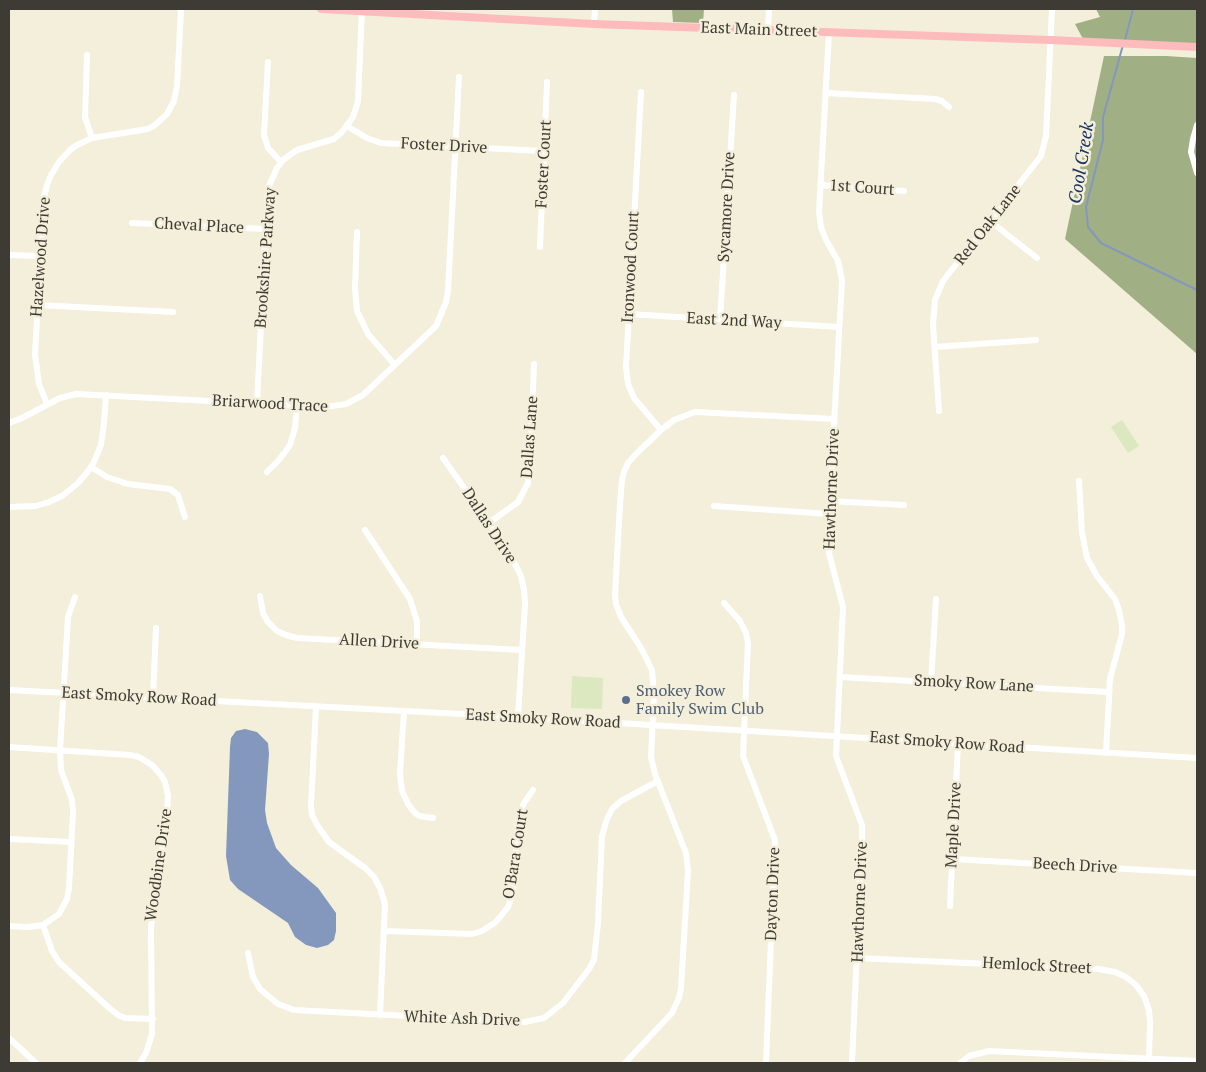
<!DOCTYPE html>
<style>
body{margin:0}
#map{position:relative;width:1206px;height:1072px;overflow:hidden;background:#f4efda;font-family:"PT Serif",serif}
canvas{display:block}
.frame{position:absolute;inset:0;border:10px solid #3d3b33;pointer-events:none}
</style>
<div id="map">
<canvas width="1206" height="1072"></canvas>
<div class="frame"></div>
</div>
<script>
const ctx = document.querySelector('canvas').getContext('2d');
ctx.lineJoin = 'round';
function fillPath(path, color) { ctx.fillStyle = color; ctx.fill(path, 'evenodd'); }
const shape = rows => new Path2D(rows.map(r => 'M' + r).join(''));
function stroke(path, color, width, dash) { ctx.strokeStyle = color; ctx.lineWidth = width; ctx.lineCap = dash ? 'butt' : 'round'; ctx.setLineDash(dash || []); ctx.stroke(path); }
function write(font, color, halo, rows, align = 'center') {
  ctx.font = font + ' "PT Serif",serif'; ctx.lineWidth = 5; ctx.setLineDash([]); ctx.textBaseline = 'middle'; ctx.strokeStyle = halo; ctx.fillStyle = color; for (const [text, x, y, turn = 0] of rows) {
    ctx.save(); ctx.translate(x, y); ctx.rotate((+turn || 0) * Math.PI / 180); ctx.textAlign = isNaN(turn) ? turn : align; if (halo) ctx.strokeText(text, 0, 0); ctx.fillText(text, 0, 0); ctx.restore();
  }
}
fillPath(shape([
 [1122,420,1139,446,1128,453,1111,427],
 [572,676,603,678,602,709,571,708]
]), '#dbe8c0');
fillPath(shape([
 [672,9,704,9,703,23,673,22],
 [1096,9,1197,9,1197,45,1083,39,1075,24,1100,17],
 [1104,56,1166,56,1197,58,1197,354,1065,239]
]), '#a1af84');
fillPath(shape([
 [245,729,257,732,268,743,269,754,265,810,267,823,276,848,291,865,318,888,336,913,336,931,334,940,328,945,317,948,306,945,295,937,288,923,238,889,230,880,226,856,230,747,231,738,236,731]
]), '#8498be');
stroke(shape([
 [1125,40,1133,9],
 [1123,45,1103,117,1103,140,1086,207,1088,227,1101,243,1197,290]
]), '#8498be', 2);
stroke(shape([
 [594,24,595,9],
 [768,31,769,9],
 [829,32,819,212,821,227,826,240,838,261,842,280,828,534,829,553,843,607,836,756,862,825,862,837,852,1063],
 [87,55,85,117,92,138],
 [268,62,264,135,268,148,281,162],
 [641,92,626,367,628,384,634,398,661,430],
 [826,93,935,99,942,101,949,107],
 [1197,125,1193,139,1191,152,1197,173],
 [347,126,367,138,381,143,544,151],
 [820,185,904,191],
 [990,221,1037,258],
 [132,223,266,229],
 [357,232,355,288,357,311,368,334,395,365],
 [540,247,547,82],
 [9,255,40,256],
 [38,305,173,312],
 [629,314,839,327],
 [720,320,734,95],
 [935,347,1036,340],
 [257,403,268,188,277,168,283,160,297,150,334,139,341,133,353,117,358,101,362,9],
 [47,404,39,384,35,355,44,197,47,185,51,175,59,162,70,150,77,145,92,138,148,129,155,125,167,114,174,101,177,86,181,9],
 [939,411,933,325,935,300,943,281,1041,156,1046,136,1052,9],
 [9,423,22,418,60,398,76,394,325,407,346,404,363,395,436,326,446,302,448,291,459,77],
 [443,458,489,523,514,562,521,576,524,590,525,604,518,717],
 [91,467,107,477,128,484,170,489,178,495,185,517],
 [267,472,279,460,290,445,295,428,297,405],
 [1079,481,1082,533,1087,558,1097,576,1115,599,1119,610,1122,626,1122,634,1110,679,1106,753],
 [829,501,904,505],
 [714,506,829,514],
 [9,507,36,506,49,502,62,496,77,484,85,475,93,464,101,445,104,423,106,395],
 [489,523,518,502,528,483,530,465,534,364],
 [365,530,410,599,417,621,417,645],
 [260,596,263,613,268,622,277,631,286,635,297,638,522,650],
 [724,603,740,621,746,633,748,643,743,756,775,840,766,1063],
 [840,677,1108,692],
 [931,682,936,599],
 [9,690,518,717,1197,758],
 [153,698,156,628],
 [316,707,311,806,312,815,317,825,329,842,365,868,374,877,380,888,385,904,380,1015],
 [404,712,400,774,402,791,408,804,414,812,419,816,433,818],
 [9,747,130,755,139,757,152,765,161,775,165,782,168,796,167,815,151,927,152,1034,146,1053,140,1063],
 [9,839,71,842],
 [952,859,1197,873],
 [950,906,958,744],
 [43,925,52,951,59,962,108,1007,118,1015,125,1018,153,1019],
 [9,926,28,927,43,925,59,914,67,899,69,888,73,812,72,800,61,770,60,750,68,617,75,597],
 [385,931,472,934,482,931,496,922,508,907,513,894,518,819,524,803,533,790],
 [248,953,253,977,260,989,278,1004,294,1010,525,1022,544,1018,563,1003,589,969,594,960,598,923,602,836,607,819,612,809,621,801,658,781],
 [857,958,1099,969,1115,972,1126,977,1136,985,1144,996,1149,1010,1150,1022,1149,1059],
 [9,1038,36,1063],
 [625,1063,672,1013,679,998,681,988,688,871,686,853,655,774,651,757,654,694,652,670,641,648,621,617,616,604,615,595,620,504,622,480,624,472,628,463,635,455,661,430,674,420,695,412,834,419],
 [960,1063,969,1056,989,1051,1197,1061]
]), '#fff', 6);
stroke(shape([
 [321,9,594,24,1051,40,1197,47]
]), '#fdbbbc', 8);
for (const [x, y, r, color] of [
 [626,700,5,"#5c6f8a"]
]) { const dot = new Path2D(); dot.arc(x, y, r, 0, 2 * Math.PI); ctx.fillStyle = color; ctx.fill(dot); stroke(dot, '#f4efda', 2); }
write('16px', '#3d3b33', '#f4efda', [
 ["East Main Street",759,30,2],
 ["Foster Drive",444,146,3],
 ["Foster Court",544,164,-87],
 ["1st Court",862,188,4],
 ["Sycamore Drive",727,207,-87],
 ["Red Oak Lane",988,225,-52],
 ["Cheval Place",199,226,3],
 ["Hazelwood Drive",41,257,-86],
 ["Brookshire Parkway",266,258,-86],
 ["Ironwood Court",631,267,-87],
 ["East 2nd Way",734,321,3],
 ["Briarwood Trace",270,404,3],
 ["Dallas Lane",530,437,-86],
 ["Hawthorne Drive",832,489,-88],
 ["Dallas Drive",489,526,57],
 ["Allen Drive",379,642,3],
 ["Smoky Row Lane",974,684,3],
 ["East Smoky Row Road",139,697,3],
 ["East Smoky Row Road",543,719,3],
 ["East Smoky Row Road",947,743,4],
 ["Maple Drive",954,825,-87],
 ["O'Bara Court",516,854,-81],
 ["Woodbine Drive",159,865,-82],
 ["Beech Drive",1075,866,3],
 ["Dayton Drive",773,894,-88],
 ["Hawthorne Drive",860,902,-88],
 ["Hemlock Street",1037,966,3],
 ["White Ash Drive",462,1019,2]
]);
write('16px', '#4e5e75', '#f4efda', [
 ["Smokey Row",636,691],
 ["Family Swim Club",636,709]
], 'left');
write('italic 18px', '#1a3363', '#f4efda', [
 ["Cool Creek",1082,163,-81]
]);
</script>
